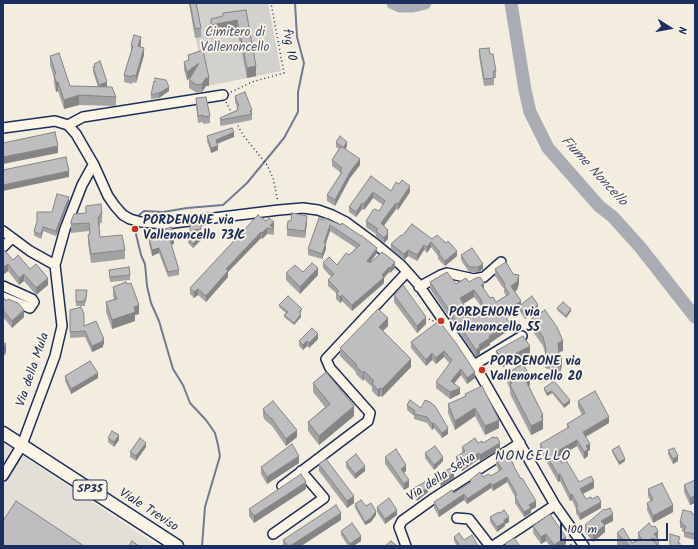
<!DOCTYPE html>
<style>
body{margin:0}
#map{position:relative;width:698px;height:549px;overflow:hidden;background:#f3ede0;font-family:Kalam,sans-serif}
canvas{display:block}
.frame{position:absolute;inset:0;border:4px solid #1b2f5e;pointer-events:none}
.north{position:absolute;left:650px;top:8px;width:40px;height:40px;-webkit-text-stroke:3px #fcf5e5;paint-order:stroke;rotate:101deg;font-size:11px;font-weight:700;line-height:16px;text-align:center;color:#1b2f5e}
.north::after{content:'';display:block;margin:auto;width:14px;height:18px;background:#1b2f5e;clip-path:polygon(50% 0,100% 100%,50% 72%,0 100%)}
.scale{position:absolute;left:560px;top:523px;width:108px;height:18px;box-sizing:border-box;border:2px solid #1b2f5e;border-top:0;padding-left:5px;font-size:12px;line-height:14px;white-space:nowrap;color:#1b2f5e;-webkit-text-stroke:3px #fcf5e5;paint-order:stroke}
</style>
<div id="map">
<canvas width="698" height="549"></canvas>
<div class="frame"></div>
<div class="north">N</div>
<div class="scale">100 m</div>
</div>
<script>
const ctx = document.querySelector('canvas').getContext('2d');
ctx.lineJoin = 'round';
function fillPath(path, color) { ctx.fillStyle = color; ctx.fill(path, 'evenodd'); }
const shape = rows => new Path2D(rows.map(r => 'M' + r).join(''));
function stroke(path, color, width, dash) { ctx.strokeStyle = color; ctx.lineWidth = width; ctx.lineCap = dash ? 'butt' : 'round'; ctx.setLineDash(dash || []); ctx.stroke(path); }
function write(font, color, halo, rows, align = 'center') {
  ctx.font = font + ' Kalam,sans-serif'; ctx.lineWidth = 3.5; ctx.setLineDash([]); ctx.textBaseline = 'middle'; ctx.strokeStyle = halo; ctx.fillStyle = color; for (const [text, x, y, turn = 0] of rows) {
    ctx.save(); ctx.translate(x, y); ctx.rotate((+turn || 0) * Math.PI / 180); ctx.textAlign = isNaN(turn) ? turn : align; if (halo) ctx.strokeText(text, 0, 0); ctx.fillText(text, 0, 0); ctx.restore();
  }
}
fillPath(shape([
 [3,442,158,546,3,546]
]), '#e3dfd6');
fillPath(shape([
 [189,3,268,3,281,71,208,86,204,81]
]), '#d3d1cc');
stroke(shape([
 [139,215,144,211,163,212,187,208,223,205,247,183,284,138,298,112,298,92,304,63,297,37,295,3],
 [135,230,141,255,145,264,147,286,151,303,159,321,173,369,183,385,190,403,206,420,215,433,218,445,220,456,205,507,202,546]
]), '#707a91', 2);
stroke(shape([
 [393,3,400,6,413,6,425,3],
 [511,3,525,90,530,112,548,148,599,206,613,217,640,247,695,317]
]), '#a9acb3', 13);
const minor = shape([
 [68,125,83,117,223,95],
 [3,128,55,121,68,125,76,134,94,165,108,196,115,206,123,215,130,219,141,222,165,224,279,210,303,208,318,210,332,215,346,222,373,242,401,265,418,284,477,369,555,505,584,546],
 [3,231,30,251,55,265],
 [3,247,12,238],
 [3,286,32,299,34,302,30,308,3,297],
 [419,287,441,275,447,273,474,279,484,277,501,262],
 [474,365,522,336],
 [3,476,22,445,55,356,62,326,55,265,65,229,82,185,92,167,94,165],
 [282,486,368,421,370,413,330,368,326,359,407,272],
 [457,518,469,519,490,546],
 [273,534,324,498,301,471],
 [406,546,399,527,402,521,437,496,520,443],
 [493,546,555,505]
]);
const major = shape([
 [3,433,177,546]
]);
stroke(minor, '#1b2f5e', 12);
stroke(major, '#1b2f5e', 15);
stroke(shape([
 [231,92,252,82,284,73,271,3],
 [226,102,232,113],
 [236,122,243,135,267,165,273,178,278,202],
 [425,318,434,321]
]), '#1b2f5e', 1.5, [1, 3]);
stroke(minor, '#fcf5e5', 9);
stroke(major, '#fcf5e5', 12);
fillPath(shape([
 [189,3,196,3,201,28,201,37,195,38],
 [246,10,256,76,247,78,237,29,211,35,211,19,223,17,223,13],
 [141,44,140,46,144,55,136,83,133,82,132,84,124,82,124,75,131,51,131,45],
 [479,49,490,54,496,71,496,78,494,78,494,85,484,86,479,56],
 [188,55,209,86,206,86,202,92,197,93,189,88,189,80,192,76,187,80,184,70,184,62,188,60],
 [50,56,70,86,98,87,93,72,93,67,94,67,94,64,107,87,116,97,116,106,79,105,64,109,58,91,56,92,54,84,54,78,50,65],
 [169,91,159,98,151,99,151,95],
 [235,96,252,110,252,120,221,126,220,124,220,118,237,110,237,107,235,102],
 [196,98,210,116,210,123,203,124,203,122,198,123,196,105],
 [207,136,234,137,217,144,218,150,211,153,207,141],
 [336,142,347,146,346,149,360,165,350,178,335,206,327,201,327,195,340,175,340,172,332,166,332,160,339,149,336,147],
 [371,176,391,191,410,192,398,210,396,209,384,226,388,236,388,239,384,243,376,237,376,234,366,227,366,221,379,211,383,205,373,198,364,210,362,209,356,217,349,212,349,207],
 [69,201,56,236,43,231,41,239,35,236,34,235,34,231,52,212],
 [86,206,102,214,102,223,100,223,100,226,99,226,100,237,125,250,125,259,91,263,88,243,88,235,89,234,89,231,71,233,71,221,86,213],
 [258,215,274,229,274,235,267,234,262,239,261,238,228,272,228,277,206,302,198,295,194,298,190,294,190,288],
 [319,218,377,253,370,263,395,268,390,273,389,272,384,278,384,283,380,287,352,311,342,301,340,303,336,299,336,293,328,286,328,280,331,277,323,268,323,263,337,265,356,248,330,231,326,243,326,249,322,259,308,255,308,249],
 [291,221,307,223,305,238,287,236,287,229],
 [201,222,201,234,199,234,201,240,193,248,188,243,188,233,190,233],
 [160,231,174,244,171,245,179,270,179,275,168,277,159,253,152,256,149,244,149,238,160,236],
 [432,239,457,256,445,266,438,259,438,256,431,247,427,253,424,250,417,261,408,256,404,260,391,249,391,244],
 [3,249,13,260,30,269,48,285,36,295,24,281,19,285,8,271,3,275],
 [461,255,483,269,478,272,469,272,461,260],
 [495,269,513,274,519,283,517,290,515,291,521,304,538,310,525,319,519,310,506,318,509,330,490,343,490,345,480,351,480,354,476,357,430,289,430,282,456,284,469,282,496,302,506,296,504,292,504,289,495,276],
 [474,297,481,306,481,309,469,318,464,310,463,304],
 [109,270,130,275,130,280,110,282,109,275],
 [303,272,318,275,300,294,286,280,286,273],
 [113,287,139,314,135,315,135,321,112,329,106,312,106,302,114,299,113,296],
 [76,290,87,290,86,303,85,303,85,306,76,306],
 [394,295,426,324,417,333,394,302],
 [3,297,24,317,12,328,3,317],
 [279,305,302,311,300,314,301,317,294,325,284,317,284,315,286,313,279,307],
 [557,308,571,311,566,318,557,310],
 [70,310,84,326,104,344,103,345,103,347,92,352,85,337,70,338],
 [531,319,563,351,559,352,559,355,562,365,560,373,545,368,546,356,543,346,531,329],
 [439,321,475,378,467,384,461,375,454,384,460,394,450,399,436,388,436,382,450,364,444,357,436,364,432,360,426,366,411,348,411,342],
 [388,326,382,331,411,367,382,397,380,396,378,397,372,391,372,387,364,379,363,381,356,374,356,372,340,356,340,348],
 [318,339,309,348,307,346,303,350,299,346,299,341],
 [496,351,530,353,503,367,496,358],
 [507,373,530,385,529,386,543,415,543,429,531,435,510,394,510,389,507,382],
 [65,376,98,378,71,394,65,381],
 [554,381,570,403,564,408,552,393,547,396,544,390,544,388],
 [313,383,354,416,319,445,308,431,308,422,325,407,313,392],
 [465,394,499,428,485,435,475,416,455,430,448,413,448,404,465,397],
 [410,400,448,434,442,438,434,428,432,430,427,423,414,419,414,416,407,410,407,405],
 [578,401,609,423,586,437,590,450,588,451,588,456,584,459,577,446,558,457,562,463,579,482,594,488,583,494,586,499,592,499,601,508,580,520,576,513,576,509,572,500,570,501,560,481,558,482,540,450,540,444,567,428,567,424,582,415,578,407],
 [263,409,297,437,286,446,272,426,264,419,264,418,263,416],
 [108,438,119,440,114,447,108,442],
 [478,443,483,443,500,449,480,461,479,459,462,471,456,463,456,457,462,453,462,447],
 [146,447,136,461,130,457,130,452],
 [612,450,625,461,619,465,612,452],
 [668,450,678,461,673,464,668,454],
 [425,453,443,461,434,470,425,458],
 [385,457,406,471,404,473,409,487,404,490,385,464],
 [496,460,514,467,536,507,531,510,531,513,524,517,515,503,515,497,507,482,493,491,491,488,467,504,464,500,439,517,434,508,434,502,454,493,470,483,470,480,491,476,499,471,496,465],
 [346,462,365,471,355,479,346,467],
 [299,463,267,484,261,474,261,467],
 [319,464,354,503,347,508,319,471],
 [437,475,454,478,441,486,437,480],
 [695,480,695,503,690,505,684,492,684,485],
 [306,489,254,523,249,516,249,509],
 [412,489,428,492,417,501,412,494],
 [648,489,673,512,653,523,647,510,647,503,651,502,648,496],
 [355,504,366,506,376,515,371,522,365,525,355,508],
 [377,507,397,515,385,524,377,512],
 [692,514,695,515,695,540,684,537,684,532,682,531,682,528,680,528,680,522],
 [490,517,509,522,505,524,505,526,497,532,490,522],
 [341,520,301,546,283,546,283,540],
 [613,521,605,525,605,532,593,542,585,532,585,525],
 [533,526,566,544,563,546,550,546,546,541,541,544,533,533],
 [341,531,361,541,353,546,348,546,341,535],
 [617,533,632,543,638,540,638,533,658,539,659,540,659,546,618,546,617,545],
 [454,537,464,540,478,546,457,546,454,541]
]), '#a3a3a5');
fillPath(shape([
 [237,20,237,29,211,35,211,25],
 [141,37,141,44,138,53,138,46],
 [144,48,144,55,136,83,136,76],
 [199,63,199,71,187,80,187,72],
 [256,66,256,76,247,78,247,68],
 [206,78,209,78,209,86,206,86,202,92,202,84],
 [56,82,58,82,58,91,56,92],
 [107,82,107,87,99,89,99,85],
 [169,87,169,91,159,98,159,93],
 [79,95,79,105,64,109,64,100],
 [234,132,234,137,216,144,216,140],
 [347,142,347,146,343,152,343,148],
 [58,146,58,153,3,164,3,157],
 [218,146,218,150,211,153,211,148],
 [360,159,360,165,350,178,335,206,335,200,350,172],
 [69,171,69,177,3,191,3,185],
 [410,186,410,192,398,210,398,204],
 [373,192,373,198,364,210,364,204],
 [69,197,69,201,56,236,56,231],
 [362,203,362,209,356,217,356,212],
 [396,203,396,209,381,229,381,223],
 [307,216,307,223,305,238,305,231],
 [274,222,274,228,270,225],
 [330,225,330,231,324,248,324,243],
 [43,227,43,231,41,239,41,234],
 [267,228,267,234,262,239,262,233],
 [388,230,388,239,384,243,384,238],
 [261,232,261,238,228,272,228,277,206,302,206,296,226,269],
 [201,236,201,240,193,248,193,244],
 [174,238,174,244,170,245,170,240],
 [431,242,431,247,427,253,427,247],
 [326,243,326,249,322,259,322,254],
 [424,245,424,250,417,261,417,255],
 [159,248,159,253,152,256,152,250],
 [377,248,377,253,367,266,367,261],
 [408,250,408,256,404,260,404,254],
 [457,251,457,256,445,266,445,261],
 [395,262,395,268,390,273,390,268],
 [8,264,8,271,3,275,3,268],
 [483,264,483,269,478,272,478,267],
 [389,267,389,272,384,278,384,283,352,311,352,305,382,275],
 [318,268,318,275,300,294,300,287],
 [24,274,24,281,19,285,19,278],
 [519,275,519,283,517,290,511,293,511,286],
 [48,278,48,285,36,295,36,288],
 [484,283,484,290,481,285],
 [198,289,198,295,194,298,194,292],
 [474,290,474,297,460,306,460,298],
 [342,295,342,301,340,303,340,297],
 [521,301,521,308,519,306,519,310,503,320,503,313],
 [139,305,139,314,135,315,135,321,112,329,112,320,134,307],
 [538,305,538,310,525,319,525,315],
 [571,309,571,311,566,318,566,316],
 [24,310,24,317,12,328,12,321],
 [301,314,301,317,294,325,294,323],
 [426,317,426,324,417,333,417,326],
 [388,318,388,326,379,335,379,327],
 [509,322,509,330,490,343,490,345,480,351,480,354,476,357,476,350,479,345],
 [318,334,318,339,309,348,309,343],
 [104,339,104,344,103,345,103,347,92,352,92,346],
 [307,341,307,346,303,350,303,345],
 [563,341,563,351,558,352,558,343],
 [6,344,6,353,3,357,3,348],
 [530,346,530,353,503,367,503,360],
 [444,351,444,357,436,364,436,358],
 [432,353,432,360,426,366,426,360],
 [562,356,562,365,560,373,560,363],
 [411,359,411,367,382,397,382,389],
 [461,369,461,375,451,387,451,381],
 [364,371,364,379,363,381,363,373],
 [475,372,475,378,467,384,467,378],
 [98,373,98,378,71,394,71,389],
 [530,376,530,385,525,388,525,379],
 [380,388,380,396,378,397,378,390],
 [460,388,460,394,450,399,450,392],
 [552,391,552,393,547,396,547,393],
 [570,400,570,403,564,408,564,405],
 [354,406,354,416,319,445,319,436],
 [475,408,475,416,455,430,455,421],
 [543,415,543,429,531,435,531,426,541,416],
 [609,417,609,423,583,438,583,432],
 [499,420,499,428,485,435,485,426],
 [434,423,434,428,432,430,432,424],
 [448,428,448,434,442,438,442,433],
 [297,430,297,437,286,446,286,439],
 [119,435,119,440,114,447,114,442],
 [577,440,577,446,556,458,556,452],
 [146,443,146,447,136,461,136,456],
 [500,443,500,449,480,461,480,455],
 [590,444,590,450,588,451,588,456,584,459,584,452,586,446],
 [479,453,479,459,462,471,462,465],
 [299,456,299,463,267,484,267,477],
 [678,456,678,461,673,464,673,459],
 [443,457,443,461,434,470,434,465],
 [625,459,625,461,619,465,619,462],
 [406,465,406,471,401,475,401,469],
 [365,466,365,471,355,479,355,474],
 [454,473,454,478,441,486,441,481],
 [560,474,560,481,558,482,558,475],
 [507,477,507,482,493,491,493,485],
 [409,480,409,487,404,490,404,484],
 [594,481,594,488,580,495,580,489],
 [306,482,306,489,254,523,254,516],
 [491,483,491,488,467,504,467,499],
 [428,487,428,492,417,501,417,496],
 [464,494,464,500,439,517,439,511],
 [572,494,572,500,570,501,570,495],
 [354,496,354,503,347,508,347,501],
 [695,496,695,503,690,505,690,498],
 [536,501,536,507,531,510,531,513,524,517,524,512,529,505],
 [601,502,601,508,580,520,580,514],
 [673,505,673,512,653,523,653,516],
 [397,510,397,515,385,524,385,519],
 [376,511,376,515,371,522,365,525,365,522],
 [341,513,341,520,301,546,290,546],
 [613,514,613,521,605,525,605,532,593,542,593,535,601,521],
 [509,517,509,522,505,524,505,526,497,532,497,527,504,520],
 [658,531,658,540,654,534],
 [546,534,546,541,541,544,541,537],
 [361,536,361,541,353,546,350,546,350,544],
 [566,537,566,544,563,546,554,546]
]), '#858586');
const building = shape([
 [190,3,196,3,201,28,195,29,190,3],
 [246,10,256,66,247,68,237,20,211,25,211,19,223,16,223,13,246,10],
 [134,35,141,37,138,46,144,48,136,76,133,75,132,77,124,75,133,46,131,45,134,35],
 [489,48,490,54,493,54,496,71,493,71,494,78,484,79,479,49,489,48],
 [203,50,209,78,206,78,202,84,197,85,189,80,199,63,187,72,184,62,189,60,188,55,203,50],
 [59,53,70,86,112,87,116,97,79,95,64,100,58,82,56,82,54,75,56,74,50,56,59,53],
 [100,61,107,82,99,85,93,67,95,67,94,64,100,61],
 [155,78,166,80,169,87,159,93,151,95,154,81,155,82,155,78],
 [245,92,252,110,250,111,252,114,221,120,220,118,238,110,237,107,239,106,235,96,245,92],
 [206,97,210,116,203,117,203,115,198,116,196,98,206,97],
 [232,128,234,132,216,140,218,146,211,148,207,136,232,128],
 [55,132,58,146,3,157,3,143,55,132],
 [340,136,347,142,343,148,336,142,340,136],
 [341,146,360,159,350,172,335,200,327,195,342,172,340,171,342,168,332,160,341,146],
 [66,157,69,171,3,185,3,170,66,157],
 [371,176,391,191,396,182,399,184,402,180,410,186,398,204,396,203,381,223,388,230,387,232,388,233,384,238,376,231,378,229,366,221,373,210,375,209,379,211,385,201,373,192,364,204,362,203,356,212,349,207,371,176],
 [57,194,69,197,56,231,43,227,41,234,35,232,34,231,37,222,37,212,52,212,57,194],
 [101,204,102,214,100,214,100,217,98,217,100,237,122,235,125,250,91,254,88,235,90,234,89,223,71,224,71,221,74,214,86,213,86,206,101,204],
 [292,213,307,216,305,231,287,229,288,221,291,221,292,213],
 [258,215,266,221,269,218,274,222,270,225,274,229,267,228,262,233,261,232,226,269,228,271,206,296,198,289,194,292,190,288,258,215],
 [319,218,323,220,324,218,341,225,342,223,361,236,361,235,377,248,367,261,370,263,382,252,395,262,390,268,389,267,382,275,384,277,380,281,352,305,342,295,340,297,336,293,339,291,328,280,334,274,323,263,329,257,337,265,346,253,349,255,360,245,330,225,324,243,326,243,322,254,308,249,319,218],
 [201,222,201,229,194,230,201,236,193,244,188,238,188,233,190,233,190,223,201,222],
 [412,224,432,239,437,235,446,243,448,241,457,251,445,261,438,253,440,252,431,242,427,247,424,245,417,255,408,250,404,254,391,244,401,235,402,236,412,224],
 [171,227,174,238,170,240,179,270,168,272,159,248,152,250,149,238,160,236,160,231,171,227],
 [472,248,483,264,478,267,469,267,461,255,472,248],
 [3,249,13,260,18,255,30,269,36,264,48,278,36,288,24,274,19,278,8,264,3,268,3,249],
 [506,262,513,274,519,275,517,282,511,286,521,301,503,313,509,322,489,336,490,338,479,345,480,347,476,350,430,282,447,272,456,284,466,278,469,282,476,278,480,277,484,283,481,285,490,298,493,297,496,302,509,294,504,285,505,284,495,269,506,262],
 [474,290,482,301,481,301,484,307,469,318,462,307,464,305,460,298,474,290],
 [312,263,318,268,300,287,286,273,295,265,303,272,312,263],
 [129,267,130,275,110,277,109,270,129,267],
 [126,282,127,284,131,283,139,305,134,307,135,312,112,320,106,302,117,299,113,287,126,282],
 [403,285,426,317,417,326,394,295,403,285],
 [76,290,87,290,86,298,85,298,85,301,76,302,76,290],
 [288,296,302,309,299,312,301,314,294,323,284,315,288,312,279,305,288,296],
 [532,296,538,305,525,315,519,306,532,296],
 [3,297,6,301,8,299,18,303,24,310,12,321,3,310,3,297],
 [563,302,571,309,566,316,557,308,563,302],
 [81,307,84,314,84,326,96,321,104,339,102,339,103,341,92,346,85,331,70,332,70,310,81,307],
 [378,309,388,318,379,327,411,359,382,389,380,388,378,390,372,383,374,381,364,371,363,373,356,366,357,365,340,348,378,309],
 [545,310,557,327,563,341,558,343,559,355,562,356,560,363,545,359,546,349,543,337,531,319,545,310],
 [439,321,456,343,475,372,467,378,461,369,451,381,460,388,450,392,436,382,452,360,444,351,436,358,432,353,426,360,411,342,439,321],
 [312,328,318,334,309,343,307,341,303,345,299,341,312,328],
 [523,336,530,346,503,360,496,351,523,336],
 [3,342,6,344,3,348,3,342],
 [90,361,98,373,71,389,65,376,90,361],
 [523,364,530,376,525,379,543,415,541,416,543,420,531,426,510,385,512,383,507,373,523,364],
 [326,372,354,406,319,436,308,422,330,404,313,383,326,372],
 [554,381,570,400,564,405,552,391,547,393,544,388,554,381],
 [482,386,499,420,485,426,475,408,455,421,448,404,466,396,465,394,482,386],
 [595,391,609,417,583,432,590,444,586,446,588,449,584,452,577,440,556,452,562,463,566,460,579,482,591,476,594,481,580,489,586,499,591,497,592,499,598,496,601,502,580,514,576,507,578,506,572,494,570,495,560,474,558,475,540,444,569,427,567,424,585,413,578,401,595,391],
 [410,400,421,408,425,400,430,402,435,406,448,428,442,433,434,423,432,424,427,417,414,414,415,411,407,405,410,400],
 [273,401,297,430,286,439,272,419,264,412,265,412,263,409,273,401],
 [112,431,119,435,114,442,108,438,112,431],
 [493,437,494,438,497,437,500,443,480,455,479,453,462,465,456,457,465,451,462,447,475,438,478,443,482,441,483,443,493,437],
 [140,438,146,443,136,456,130,452,140,438],
 [292,444,299,456,267,477,261,467,292,444],
 [435,446,443,457,434,465,425,453,435,446],
 [619,446,625,459,619,462,612,450,619,446],
 [674,448,678,456,673,459,668,450,674,448],
 [396,449,406,465,401,469,409,480,404,484,385,457,396,449],
 [356,454,365,466,355,474,346,462,356,454],
 [507,454,514,465,513,465,521,479,522,478,536,501,529,505,531,508,524,512,515,497,517,495,507,477,493,485,491,483,467,499,464,494,439,511,434,502,452,490,454,493,471,482,470,480,480,472,483,477,489,474,491,476,502,469,496,460,507,454],
 [326,459,354,496,347,501,319,464,326,459],
 [451,468,454,473,441,481,437,475,451,468],
 [301,474,306,482,254,516,249,509,301,474],
 [695,480,695,496,690,498,684,485,695,480],
 [425,482,428,487,417,496,412,489,425,482],
 [662,483,673,505,653,516,647,503,653,500,648,489,662,483],
 [389,498,397,510,385,519,377,507,389,498],
 [361,500,366,506,371,503,376,511,371,518,365,522,355,504,361,500],
 [16,501,84,546,3,546,3,521,16,501],
 [336,505,341,513,290,546,288,546,283,540,336,505],
 [610,508,613,514,601,521,605,525,593,535,585,525,604,509,605,510,610,508],
 [504,510,509,517,504,520,505,522,497,527,490,517,499,512,500,513,504,510],
 [683,510,692,512,692,514,695,515,695,534,684,532,686,526,682,525,682,522,680,522,683,510],
 [550,514,566,537,554,545,546,534,541,537,533,526,550,514],
 [352,523,361,536,350,544,341,531,352,523],
 [649,523,652,527,655,526,658,531,654,534,659,540,651,538,658,546,630,546,617,533,623,528,632,543,641,539,638,533,649,523],
 [459,533,464,540,472,535,478,546,460,546,454,537,459,533],
 [670,534,680,537,678,543,680,543,680,546,670,546,670,534],
 [514,538,520,546,506,546,505,544,514,538],
 [132,541,139,546,129,546,132,541],
 [391,541,397,546,385,546,391,541],
 [571,544,573,546,569,546,571,544]
]);
fillPath(building, '#bebec0');
stroke(building, '#858586', 1);
for (const [x, y, r, color] of [
 [135,229,4,"#c8321e"],
 [441,321,4,"#c8321e"],
 [482,370,4,"#c8321e"]
]) { const dot = new Path2D(); dot.arc(x, y, r, 0, 2 * Math.PI); ctx.fillStyle = color; ctx.fill(dot); stroke(dot, '#fcf5e5', 1.5); }
for (const [x, y, w] of [
 [90,490,34]
]) { const box = new Path2D(); box.roundRect(x - w / 2, y - 10, w, 20, 3); ctx.fillStyle = '#fcf5e5'; ctx.fill(box); stroke(box, '#1b2f5e', 1); }
write('bold 12px', '#1b2f5e', null, [
 ["SP35",90,490]
]);
write('13px', '#49587a', '#fcf5e5', [
 ["Cimitero di",235,34],
 ["Vallenoncello",235,49]
]);
write('13px', '#1b2f5e', '#fcf5e5', [
 ["fvg 10",288,45,80],
 ["Via della Mula",34,370,-71],
 ["Via della Selva",442,478,-33],
 ["Viale Treviso",148,511,33]
]);
write('bold 13px', '#1b2f5e', '#fcf5e5', [
 ["PORDENONE via",143,222],
 ["Vallenoncello 73/C",143,237],
 ["PORDENONE via",449,314],
 ["Vallenoncello 55",449,329],
 ["PORDENONE via",490,363],
 ["Vallenoncello 20",490,378]
], 'left');
write('italic 14px', '#465478', '#fcf5e5', [
 ["Fiume Noncello",593,172,47]
]);
ctx.letterSpacing = '1px';
write('14px', '#1b2f5e', '#fcf5e5', [
 ["NONCELLO",533,458]
]);
ctx.letterSpacing = '0px';
</script>
